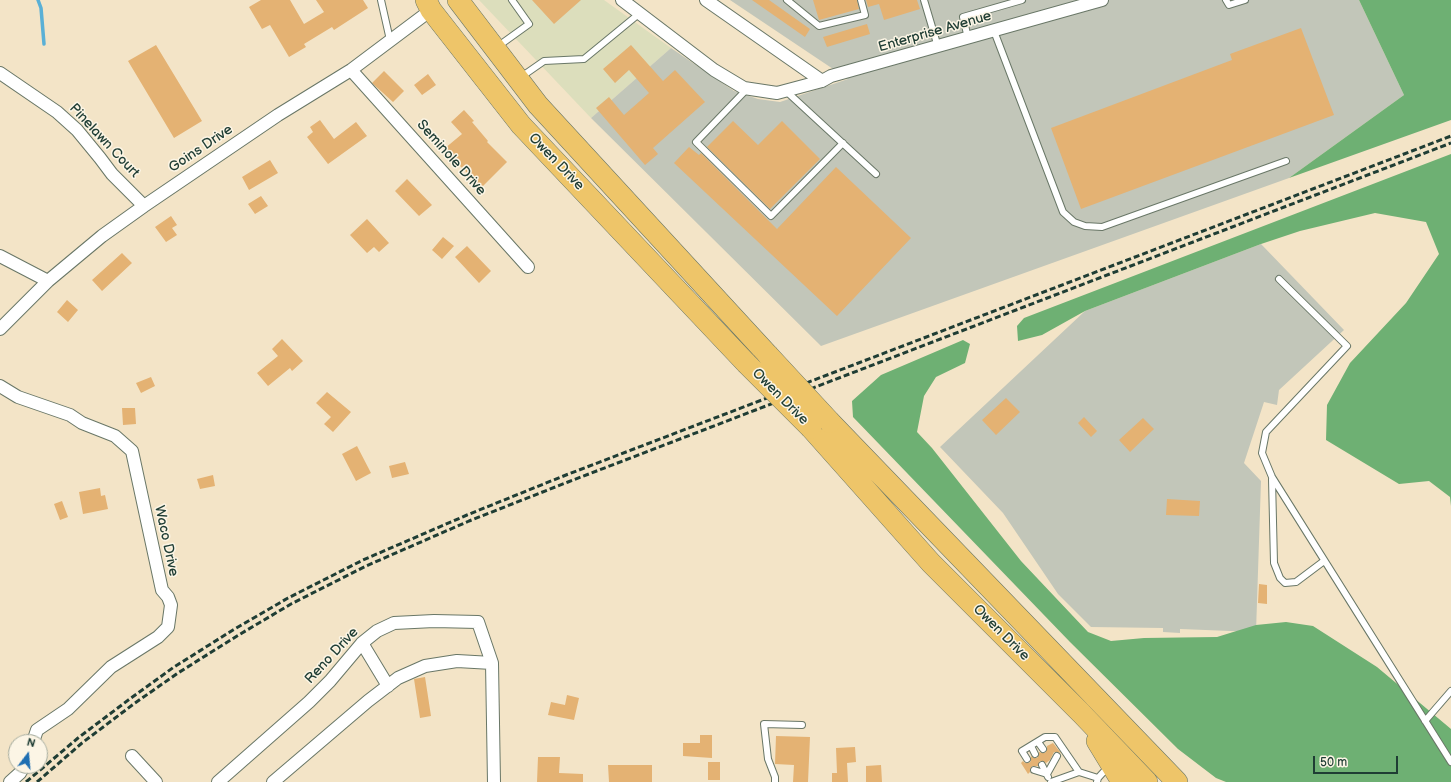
<!DOCTYPE html>
<style>
body{margin:0}
#map{position:relative;width:1451px;height:782px;overflow:hidden;background:#f3e4c7;font-family:"Balsamiq Sans",sans-serif}
canvas{display:block}
.north{position:absolute;left:8px;top:734px;width:40px;height:40px;box-sizing:border-box;background:#fcf5e5;border:1px solid #a4ab9e;border-radius:50%;rotate:16deg;font-size:11px;font-weight:700;line-height:16px;text-align:center;color:#1f3d34}
.north::after{content:'';display:block;margin:auto;width:14px;height:18px;background:#1f6fb2;clip-path:polygon(50% 0,100% 100%,50% 72%,0 100%)}
.scale{position:absolute;left:1313px;top:756px;width:85px;height:18px;box-sizing:border-box;border:2px solid #1f3d34;border-top:0;padding-left:5px;font-size:12px;line-height:14px;white-space:nowrap;color:#1f3d34;-webkit-text-stroke:3px #fcf5e5;paint-order:stroke}
</style>
<div id="map">
<canvas width="1451" height="782"></canvas>
<div class="north">N</div>
<div class="scale">50 m</div>
</div>
<script>
const ctx = document.querySelector('canvas').getContext('2d');
ctx.lineJoin = 'round';
function fillPath(path, color) { ctx.fillStyle = color; ctx.fill(path, 'evenodd'); }
const shape = rows => new Path2D(rows.map(r => 'M' + r).join(''));
function stroke(path, color, width, dash) { ctx.strokeStyle = color; ctx.lineWidth = width; ctx.lineCap = dash ? 'butt' : 'round'; ctx.setLineDash(dash || []); ctx.stroke(path); }
function write(font, color, halo, rows, align = 'center') {
  ctx.font = font + ' "Balsamiq Sans",sans-serif'; ctx.lineWidth = 3; ctx.setLineDash([]); ctx.textBaseline = 'middle'; ctx.strokeStyle = halo; ctx.fillStyle = color; for (const [text, x, y, turn = 0] of rows) {
    ctx.save(); ctx.translate(x, y); ctx.rotate((+turn || 0) * Math.PI / 180); ctx.textAlign = isNaN(turn) ? turn : align; if (halo) ctx.strokeText(text, 0, 0); ctx.fillText(text, 0, 0); ctx.restore();
  }
}
fillPath(shape([
 [479,0,604,0,671,48,591,118]
]), '#dcdebc');
fillPath(shape([
 [730,0,1359,0,1404,95,1289,178,821,346,591,118,671,48,734,91,758,99,780,102,848,79],
 [1261,244,1344,330,1279,390,1277,405,1264,402,1244,463,1261,481,1256,632,1180,629,1180,633,1163,632,1163,628,1091,627,1058,594,1003,513,940,447,1085,311]
]), '#c2c6b9');
fillPath(shape([
 [1359,0,1451,0,1451,120,1289,178,1404,95],
 [1451,154,1451,506,1450,497,1429,481,1399,484,1326,440,1327,405,1350,363,1406,303,1439,254,1426,222,1375,213,1300,231,1261,244,1085,311,1042,335,1018,341,1017,326,1024,318],
 [963,340,970,344,965,363,936,377,924,396,917,432,932,448,1021,561,1088,632,1111,641,1144,638,1217,637,1256,625,1286,622,1313,626,1377,667,1451,729,1451,782,1226,782,1216,778,1178,749,1070,642,853,417,852,401,881,375]
]), '#6eb073');
stroke(shape([
 [38,0,41,8,44,44]
]), '#5ab0d6', 3.5);
fillPath(shape([
 [261,0,290,0,304,24,324,12,316,0,363,0,368,8,334,30,332,27,304,44,306,47,289,57,270,25,262,29,249,7],
 [532,0,581,0,554,24],
 [752,0,769,0,810,29,805,37],
 [813,0,857,0,859,9,819,20],
 [866,0,917,0,920,9,884,20,879,4,868,7],
 [867,24,870,34,827,47,823,37],
 [1301,28,1334,115,1081,209,1051,128,1232,60,1230,54],
 [156,45,202,121,174,138,128,61],
 [631,45,663,81,675,70,705,102,653,148,658,154,645,165,596,108,609,97,624,115,649,93,629,70,615,83,603,69],
 [384,71,404,91,393,102,372,83],
 [428,74,436,85,422,95,414,85],
 [464,110,474,121,472,122,488,141,487,142,507,162,482,187,459,165,444,149,462,134,451,122],
 [320,120,334,139,356,122,367,136,328,164,307,137,313,132,310,127],
 [733,121,758,145,782,121,820,159,770,209,707,147],
 [689,147,699,155,701,153,777,229,836,167,911,238,837,316,674,163],
 [270,160,278,173,249,190,242,177],
 [407,179,432,205,419,216,395,191],
 [261,196,268,206,255,214,248,204],
 [171,216,177,225,172,228,177,235,166,242,155,227],
 [367,219,389,243,379,252,374,247,367,253,350,235],
 [443,237,454,246,442,259,432,250],
 [467,246,491,271,479,283,455,257],
 [122,253,132,263,102,291,92,280],
 [67,300,78,310,68,322,57,312],
 [282,339,303,361,292,371,290,368,268,386,257,373,278,356,272,349],
 [151,377,155,386,141,393,136,383],
 [327,392,351,412,333,432,324,424,331,417,316,403],
 [1006,398,1020,412,996,435,982,420],
 [122,408,135,408,136,424,123,425],
 [1084,417,1097,431,1091,437,1078,423],
 [1143,418,1154,429,1130,452,1119,440],
 [357,446,371,473,356,481,342,454],
 [405,462,409,474,392,478,389,466],
 [213,475,215,486,200,489,197,479],
 [100,488,101,496,105,495,108,509,83,514,79,492],
 [1167,499,1200,501,1199,516,1166,515],
 [62,501,68,517,60,520,54,504],
 [1259,584,1267,585,1267,604,1258,603],
 [425,677,431,716,420,718,414,679],
 [567,695,579,698,574,720,548,715,551,702,565,705],
 [700,735,712,735,712,758,683,756,683,743,700,743],
 [776,736,810,737,808,782,793,782,794,765,775,764],
 [1053,743,1061,753,1057,752,1054,752,1050,760,1046,763,1043,761,1040,761,1038,766,1033,766,1031,767,1030,772,1028,774,1021,763,1023,761,1025,763,1029,763,1031,761,1031,756,1034,758,1037,758,1039,755,1039,752,1042,753,1045,753,1047,750,1047,746],
 [855,747,856,762,847,763,848,782,832,782,832,773,837,773,836,748],
 [538,757,560,757,559,773,583,774,583,782,537,782],
 [708,762,720,762,720,780,708,780],
 [608,765,652,765,652,782,609,782],
 [881,765,882,782,866,782,866,766]
]), '#e4b273');
const service = shape([
 [381,0,390,40],
 [787,0,819,26,865,15,861,0],
 [924,0,938,47],
 [1226,0,1229,5,1245,0],
 [994,31,1063,212,1074,222,1085,226,1102,227,1286,161],
 [968,38,963,17,1022,0],
 [497,47,529,24,512,0],
 [521,77,544,61,584,59,640,13],
 [747,89,696,142,771,216,843,143],
 [786,91,876,174],
 [1279,279,1347,346,1266,432,1262,453,1272,477,1451,762],
 [1272,479,1274,563,1280,578,1285,583,1296,582,1324,561],
 [1425,721,1451,691],
 [1038,742,1043,749],
 [1031,746,1035,754],
 [1027,759,1022,751,1045,737,1055,737,1079,772],
 [1042,765,1048,777],
 [1034,770,1047,774],
 [1047,774,1057,756],
 [775,782,775,777,768,759,764,724,802,725],
 [1051,782,1079,772,1098,778],
 [1097,782,1098,778,1109,766]
]);
const minor = shape([
 [622,0,714,70,744,88,777,93,822,81],
 [706,0,822,81,831,76,1102,0],
 [351,70,528,267],
 [0,73,57,112,77,130,100,158,112,174,144,206],
 [0,256,48,281],
 [0,329,48,281,102,236,144,206,278,115,351,70,431,10],
 [0,386,18,397,70,415,82,423,115,436,132,451,162,590,168,597,171,605,168,627,158,637,111,667,68,709,37,730,33,742],
 [362,643,388,686],
 [132,756,156,782],
 [10,782,20,773,24,766],
 [218,782,309,702,330,681,362,643,377,631,394,623,434,621,478,622,492,663,494,782],
 [273,782,368,701,398,678,425,666,457,661,492,663]
]);
const trunk = shape([
 [426,0,431,10,521,125,746,363],
 [458,0,538,105,768,355],
 [830,422,1177,782],
 [811,428,931,563,1081,713,1147,782],
 [1097,741,1122,782]
]);
stroke(service, '#697767', 8);
stroke(minor, '#697767', 14);
stroke(trunk, '#697767', 22);
stroke(service, '#fff', 6);
stroke(minor, '#fff', 12);
stroke(trunk, '#eec569', 21);
stroke(shape([
 [26,782,78,738,131,698,174,667,233,630,288,598,363,560,467,515,566,475,1451,136],
 [37,782,82,743,135,703,178,673,237,636,291,604,366,566,469,521,568,482,1451,143]
]), '#1f3d34', 3, [6, 3]);
const trunkBridge = shape([
 [768,355,830,422],
 [746,363,811,428]
]);
stroke(trunkBridge, '#697767', 22, []);
stroke(trunkBridge, '#eec569', 21);
write('14px', '#1f3d34', '#fcf5e5', [
 ["Enterprise Avenue",935,32,-16],
 ["Pinelawn Court",104,141,47],
 ["Goins Drive",201,149,-34],
 ["Seminole Drive",451,158,48],
 ["Owen Drive",556,162,46],
 ["Owen Drive",780,397,45],
 ["Waco Drive",166,541,78],
 ["Owen Drive",1001,633,45],
 ["Reno Drive",332,656,-47]
]);
</script>
